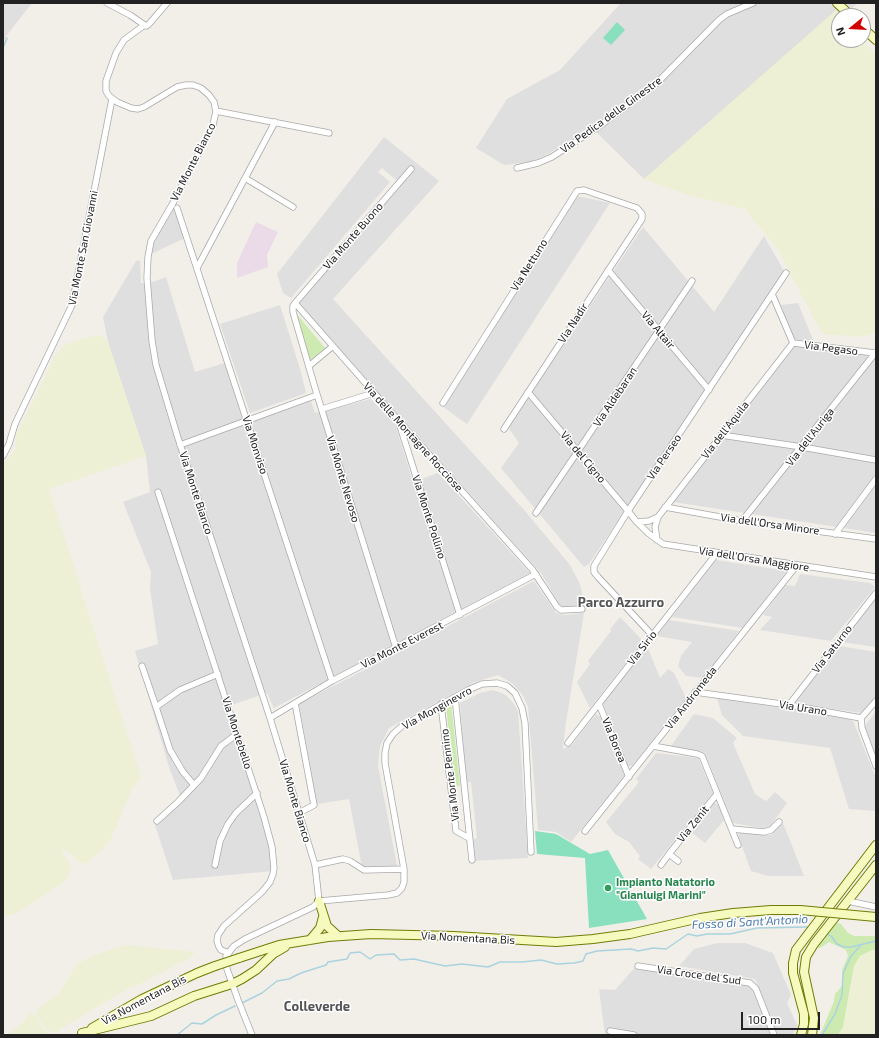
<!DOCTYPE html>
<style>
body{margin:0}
#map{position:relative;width:879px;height:1038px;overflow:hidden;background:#f2efe9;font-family:"Exo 2",sans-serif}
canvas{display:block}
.frame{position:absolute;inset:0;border:4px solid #222;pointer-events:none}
.north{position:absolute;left:831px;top:8px;width:40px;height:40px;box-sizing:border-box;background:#fff;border:1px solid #a7a7a7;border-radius:50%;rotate:252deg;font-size:11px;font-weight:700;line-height:16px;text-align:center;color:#222}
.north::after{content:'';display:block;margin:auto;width:14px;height:18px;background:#d40000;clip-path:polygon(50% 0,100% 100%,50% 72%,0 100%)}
.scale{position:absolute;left:741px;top:1012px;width:79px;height:18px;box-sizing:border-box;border:2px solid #222;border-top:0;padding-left:5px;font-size:12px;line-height:14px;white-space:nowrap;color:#222;-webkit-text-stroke:3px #fff;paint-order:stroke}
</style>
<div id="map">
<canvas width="879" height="1038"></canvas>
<div class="frame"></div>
<div class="north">N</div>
<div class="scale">100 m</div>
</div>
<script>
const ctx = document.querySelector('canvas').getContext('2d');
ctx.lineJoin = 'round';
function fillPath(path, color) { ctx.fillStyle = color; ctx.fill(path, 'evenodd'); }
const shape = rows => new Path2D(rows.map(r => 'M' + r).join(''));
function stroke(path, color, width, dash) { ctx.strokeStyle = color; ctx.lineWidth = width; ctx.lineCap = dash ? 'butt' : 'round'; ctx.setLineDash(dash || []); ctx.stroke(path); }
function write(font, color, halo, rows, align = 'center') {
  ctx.font = font + ' "Exo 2",sans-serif'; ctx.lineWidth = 3; ctx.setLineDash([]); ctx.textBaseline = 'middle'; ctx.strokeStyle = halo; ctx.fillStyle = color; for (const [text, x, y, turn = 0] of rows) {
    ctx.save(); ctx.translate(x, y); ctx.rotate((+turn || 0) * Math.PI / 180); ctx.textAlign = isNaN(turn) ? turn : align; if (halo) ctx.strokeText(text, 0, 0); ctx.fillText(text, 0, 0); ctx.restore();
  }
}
fillPath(shape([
 [3,3,32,3,7,35,3,44],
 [621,3,858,3,842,16,839,16,839,18,644,179,591,127,550,153,531,162,504,165,476,148,507,99,560,70],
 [384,137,439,181,333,299,525,511,570,565,579,582,582,592,584,606,563,607,559,604,541,573,399,416,299,303,401,184,382,168,378,172,390,182,291,298,283,293,277,274],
 [577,196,610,203,467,424,443,407],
 [174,207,185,238,151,254,155,236],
 [643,227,714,312,764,236,784,271,589,564,584,567,501,468,519,443,508,427],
 [140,260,141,283,150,283,166,277,195,372,225,363,244,424,311,401,315,413,371,399,395,424,413,482,438,473,530,573,274,708,267,693,229,706,269,831,274,871,173,880,155,825,181,799,169,767,135,651,158,644,150,589,151,572,123,502,150,492,146,456,108,342,103,317,136,261],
 [798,303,814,342,796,340,793,338,781,305],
 [280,305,301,372,306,393,250,413,220,324],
 [795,346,865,354,871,362,876,357,876,533,673,502],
 [716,560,787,571,743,628,672,617],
 [800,574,870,583,875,587,831,641,760,630,772,617,763,615,785,585,795,586],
 [534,581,556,613,563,615,584,613,566,722,563,749,572,745,596,714,601,717,625,775,571,842,556,832,538,830,528,706,522,694,512,683,498,675,475,682,389,728,380,746,378,766,397,866,362,867,349,799,317,804,299,704],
 [876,597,876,647,841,642],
 [620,617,643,641,590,708,577,682,590,664,588,661,611,631,610,629],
 [669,620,739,631,703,678,686,676,678,666,681,656,692,642,657,636],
 [647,646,660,678,668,669,674,673,686,698,632,766,628,766,603,703],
 [839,646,876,652,876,697,862,713,797,704,796,699],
 [493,690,499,692,506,695,514,704,518,711,528,858,473,861,472,840,477,838,471,782,466,782,460,703,480,693],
 [717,698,848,718,853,721,876,778,876,811,849,809,830,748,743,736,722,715],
 [876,711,876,757,864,727],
 [694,714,713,718,737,738,733,743,755,794,766,801,775,792,787,803,768,829,733,823,705,753,703,752,670,747],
 [656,753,698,758,713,793,651,869,638,859,640,856,629,842,615,834,606,822,639,782,636,779],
 [712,803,715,803,718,804,724,820,705,843,690,831],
 [783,823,804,876,768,876,751,871,738,835,740,833,771,835],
 [718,943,745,943,773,953,791,995,787,1003,798,1027,792,1035,778,1035,755,979,679,966,694,949],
 [637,965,748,984,752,987,770,1035,605,1035,599,989,615,990]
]), '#e0dfdf');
fillPath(shape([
 [256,222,278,232,267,255,268,267,237,278,237,263]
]), '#ebdbe8');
fillPath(shape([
 [836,10,842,16,839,16,839,40,862,40,876,54,876,201,872,205,876,209,876,333,861,337,822,334,778,250,745,209,688,195,644,179],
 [95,335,103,337,108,342,146,456,49,489,141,777,131,791,111,839,102,850,86,864,79,862,66,850,62,851,71,867,66,881,15,914,3,916,3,464,16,448,16,436,56,354,66,344],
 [127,945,195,952,191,957,138,985,127,989,54,1033,48,1031,36,1015,37,1009,59,993,70,976,76,964,100,953],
 [872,950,876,950,876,1035,838,1035,843,1027,854,966,860,956],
 [29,1014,34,1014,46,1032,46,1035,6,1035,19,1027]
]), '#eef0d5');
fillPath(shape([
 [296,313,325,348,309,361],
 [451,703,460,786,455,786,446,706],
 [836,923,841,924,848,933,854,936,876,936,876,950,872,950,860,956,854,966,843,1027,838,1035,820,1035,834,1001,835,994,842,986,842,970,848,956,846,950,829,942,820,948,815,947,819,938]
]), '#cdebb0');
fillPath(shape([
 [617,22,625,30,611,45,603,38],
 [535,831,556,834,590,854,608,850,647,919,589,928,585,858,537,854]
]), '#88e0be');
stroke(shape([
 [3,48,7,38],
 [826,933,832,937,837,944,844,947,851,947,876,941],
 [242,1003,262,993,277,981,289,979,301,973,326,965,328,962,347,959,350,953,360,952,370,959,376,955,394,954,400,960,414,959,445,966,462,964,488,967,500,962,522,962,541,960,557,964,574,963,583,961,586,954,597,951,631,949,638,951,653,948,666,949,688,934,697,936,707,934,730,934,757,928,810,927],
 [177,1035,192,1023,202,1024,216,1015,235,1006],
 [822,1035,835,1014,842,995,843,974,849,960,852,955,861,945]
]), '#aad3df', 1.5);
const street = shape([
 [107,3,130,15,146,26,149,24,167,3],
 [143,26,124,40,116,53,106,81,106,91,109,96,117,102,131,108,138,109,144,107,177,87,186,85,193,85,201,88,209,95,214,102,216,111,213,125,173,203,151,241,148,257,147,278,152,341,156,365,178,438,270,718,315,865,319,901,313,907,245,939,234,946,226,956,227,969,238,1000,252,1035],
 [216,111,329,133],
 [517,168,538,163,552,157,598,127,657,83,719,20,727,14,753,3],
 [245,178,293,207],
 [177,208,332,681],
 [197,268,275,122],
 [608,270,709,390],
 [772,294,793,343,875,353],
 [295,303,411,169],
 [309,366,333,346],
 [528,392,628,511,636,521,648,533,663,544,876,577],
 [443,403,577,191,584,190,637,208,642,214,642,219,504,429],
 [322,409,374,393],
 [399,423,460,615],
 [721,435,802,447,876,460],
 [180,445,317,395],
 [3,456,9,444,15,424,72,305,112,99],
 [158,492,264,817,272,847,274,868,273,874,270,882,262,892,224,926,218,935,217,941,219,947,221,950,229,953],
 [665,507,742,521,876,539],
 [536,513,578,451,692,281],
 [742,521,876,352],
 [637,522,649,521,658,517],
 [835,534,876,479],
 [657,540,655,527,658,517,793,343],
 [652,635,598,577,594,572,594,566,628,511,786,273],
 [396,648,315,388,293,312,293,306,295,303,398,420,532,569,557,607,561,610,582,609],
 [142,666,156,707],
 [695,692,789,705,861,718],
 [455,697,472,860],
 [295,703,314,805,299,813],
 [441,704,456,831,469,838],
 [599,704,629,777],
 [789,705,876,593],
 [270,718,332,681,536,574],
 [861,718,862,728,876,766],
 [861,718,876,701],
 [568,743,717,553],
 [653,746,697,754,702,756,738,845],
 [194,785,183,772,170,750,156,707,180,690,218,674],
 [157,821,178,802,201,778,221,746,237,734],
 [732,829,764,832,771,830,779,822],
 [585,831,797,565],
 [678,861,669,854,717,794],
 [215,865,220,841,228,824,236,813,257,793],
 [315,865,343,859,350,861,364,870,404,869],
 [661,865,669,854],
 [319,901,388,895,397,893,402,888,404,882,404,869,385,763,385,753,387,743,393,734,402,726,468,690,482,684,497,683,507,686,515,693,522,708,525,723,531,852],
 [848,901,876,907],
 [638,966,750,983,756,989,774,1035],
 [610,1031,634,1035]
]);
const secondary = shape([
 [837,3,851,16],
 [863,28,876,40],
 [319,901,327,926,338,936],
 [310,940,320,928,323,917],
 [239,958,279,945,328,937,371,934,454,936,556,942,593,939,630,934,700,918,733,913,771,910,800,910],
 [92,1028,142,999,197,973,215,966],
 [82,1033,151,1016,194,996,232,984,242,979,256,970,273,954,285,947],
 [801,1035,804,1024,804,1014,793,973,793,963,796,950,876,845],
 [812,1035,814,1018,804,972,806,957,814,944,876,865]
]);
stroke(street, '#a9a9a9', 7);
stroke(secondary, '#707d05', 10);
stroke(street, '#fff', 5.5);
stroke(secondary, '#f7fabf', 8);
const secondaryBridge = shape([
 [800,910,876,917],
 [215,966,239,958]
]);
stroke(secondaryBridge, '#707d05', 10, []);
stroke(secondaryBridge, '#f7fabf', 8);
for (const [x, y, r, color] of [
 [608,888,4,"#2e9e5b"]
]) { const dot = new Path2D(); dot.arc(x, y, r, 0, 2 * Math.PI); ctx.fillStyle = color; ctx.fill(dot); stroke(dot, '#fff', 1.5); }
write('11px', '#222', '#fff', [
 ["Via Pedica delle Ginestre",611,115,-36],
 ["Via Monte Bianco",193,162,-63],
 ["Via Monte Buono",353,236,-49],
 ["Via Monte San Giovanni",83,248,-79],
 ["Via Nettuno",529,265,-58],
 ["Via Nadir",573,323,-57],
 ["Via Altair",658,330,50],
 ["Via Pegaso",831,348,7],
 ["Via Aldebaran",615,397,-56],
 ["Via dell'Aquila",725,430,-52],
 ["Via delle Montagne Rocciose",413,437,48],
 ["Via dell'Auriga",810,437,-52],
 ["Via Monviso",255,445,72],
 ["Via del Cigno",583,457,50],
 ["Via Perseo",664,457,-56],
 ["Via Monte Nevoso",343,479,73],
 ["Via Monte Bianco",196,493,72],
 ["Via Monte Pollino",429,517,72],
 ["Via dell'Orsa Minore",770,524,8],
 ["Via dell'Orsa Maggiore",754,559,9],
 ["Via Monte Everest",402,645,-27],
 ["Via Sirio",642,648,-52],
 ["Via Saturno",832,649,-52],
 ["Via Andromeda",691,698,-52],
 ["Via Monginevro",437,708,-29],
 ["Via Urano",803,708,9],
 ["Via Montebello",237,733,72],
 ["Via Borea",614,740,68],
 ["Via Monte Pennino",450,775,-97],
 ["Via Monte Bianco",295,801,73],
 ["Via Zenit",693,824,-51],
 ["Via Nomentana Bis",468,938,3],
 ["Via Croce del Sud",699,975,8],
 ["Via Nomentana Bis",144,1000,-28]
]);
write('bold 11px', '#27864d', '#fff', [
 ["Impianto Natatorio",616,882],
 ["\"Gianluigi Marini\"",616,895]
], 'left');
write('italic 12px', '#4a7aab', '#fff', [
 ["Fosso di Sant'Antonio",750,922,-3]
]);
write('bold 13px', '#555', '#fff', [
 ["Parco Azzurro",621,603],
 ["Colleverde",317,1007]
]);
</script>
